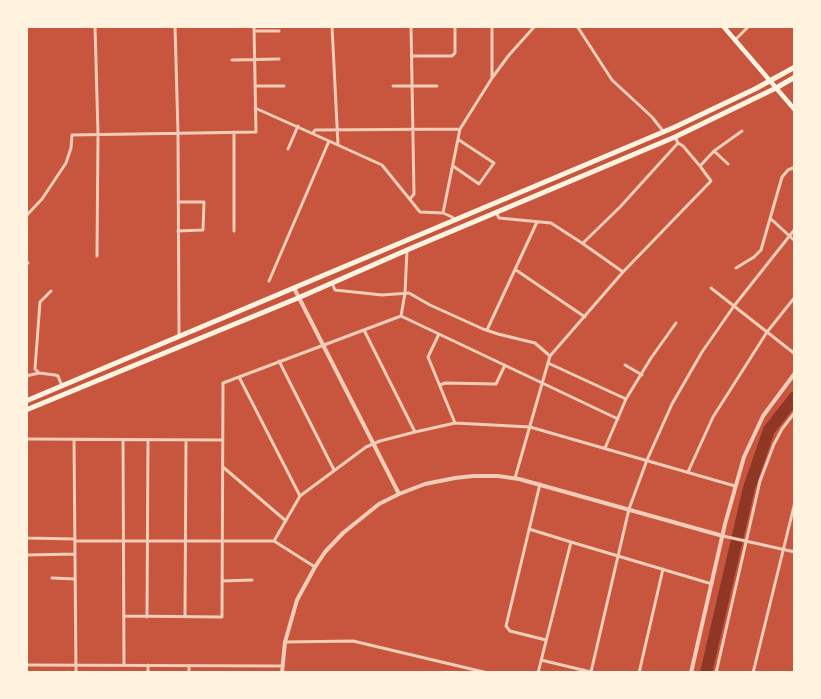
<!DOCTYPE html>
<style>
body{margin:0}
#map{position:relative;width:821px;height:699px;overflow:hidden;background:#c8553d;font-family:Signika,sans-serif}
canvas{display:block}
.frame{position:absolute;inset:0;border:28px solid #fff3e0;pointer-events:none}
</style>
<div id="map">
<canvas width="821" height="699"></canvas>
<div class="frame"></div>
</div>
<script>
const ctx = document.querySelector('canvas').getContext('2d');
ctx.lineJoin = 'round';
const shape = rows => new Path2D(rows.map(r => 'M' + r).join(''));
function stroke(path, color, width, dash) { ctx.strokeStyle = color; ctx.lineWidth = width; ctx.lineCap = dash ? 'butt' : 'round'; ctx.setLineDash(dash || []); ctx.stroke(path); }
stroke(shape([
 [706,673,749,488,769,430,795,397]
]), '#8f3625', 12);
stroke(shape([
 [95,26,98,134,97,256],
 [175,26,178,133,179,336],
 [332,26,338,145],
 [492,26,492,78],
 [577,26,612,80,652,117,663,131],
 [254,31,279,31],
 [735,40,749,26],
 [412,56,452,56,455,53,455,26],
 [232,60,279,59],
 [255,86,284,86],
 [393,86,437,86],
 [255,108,329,141],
 [313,133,315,130,460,129],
 [675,137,678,143,683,146,700,166],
 [288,149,298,126],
 [714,151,728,164],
 [453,166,479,184,494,163,459,140],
 [410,199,414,194,411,26],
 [496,212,499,218,551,223,582,243,623,272],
 [443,213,460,129,492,78,509,55,535,26],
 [26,216,42,199,66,163,71,148,72,135,256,132,254,26],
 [771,219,795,241],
 [178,231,203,230,204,202,178,202],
 [234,231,234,132],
 [583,243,620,207,678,143],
 [26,261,28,263,26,265],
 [736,268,754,257,761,250,782,177,788,170,795,167],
 [516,270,585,317],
 [269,281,329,141,382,165,420,212,443,213,452,217,455,220],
 [332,283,335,290,382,295,409,293,430,305,483,329,498,334,535,343,550,356],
 [711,288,795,354],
 [401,316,405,293,407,250],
 [364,330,415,432],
 [487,330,537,222],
 [439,334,428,357,455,423],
 [279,361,334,470],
 [548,363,626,399],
 [625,365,642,375],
 [39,373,35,369,40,302,51,291],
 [26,376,39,373,55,375,58,376,62,386],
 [239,377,300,496],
 [440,385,445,383,496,384,505,365],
 [26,439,223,440],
 [74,440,76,673],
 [123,440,124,665],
 [605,448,626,399,651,358,676,323],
 [223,467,286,521],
 [688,472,713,417,734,384,767,332,795,297],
 [515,478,550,356,623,272,711,181,700,166,714,151,742,131],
 [540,484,506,626,510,631,546,640],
 [26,496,26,536],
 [529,529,571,542],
 [723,536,795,552],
 [26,538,75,539],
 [75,541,274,541,315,567],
 [274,541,300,496,366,447,380,441,415,432,455,423,530,427,735,486],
 [26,555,75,554],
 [52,578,75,579],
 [222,581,252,580],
 [124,616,222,617,223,383,401,316,618,419],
 [147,617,148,440],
 [185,617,186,440],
 [285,642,353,641,488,673],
 [541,660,595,673],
 [26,665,282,666],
 [591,672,629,509,647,460,672,404,702,352,734,306,795,229],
 [148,673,148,665],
 [189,673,189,666],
 [538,673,571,542,712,584],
 [639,673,663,569],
 [716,673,760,481,774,444,782,429,795,412],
 [753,673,795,502]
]), '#f1ccb7', 3);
stroke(shape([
 [294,288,399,494],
 [282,673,285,642,297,600,315,567,325,552,343,533,379,504,399,494,425,484,455,478,473,476,498,476,519,479,723,536],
 [691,673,725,524,744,457,763,416,795,373]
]), '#f1ccb7', 4);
stroke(shape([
 [723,26,795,110]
]), '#fff3e0', 4.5);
stroke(shape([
 [26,401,675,127,755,89,795,67],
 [26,410,298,298,407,250,675,137,776,88,795,77]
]), '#fff3e0', 5);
</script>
